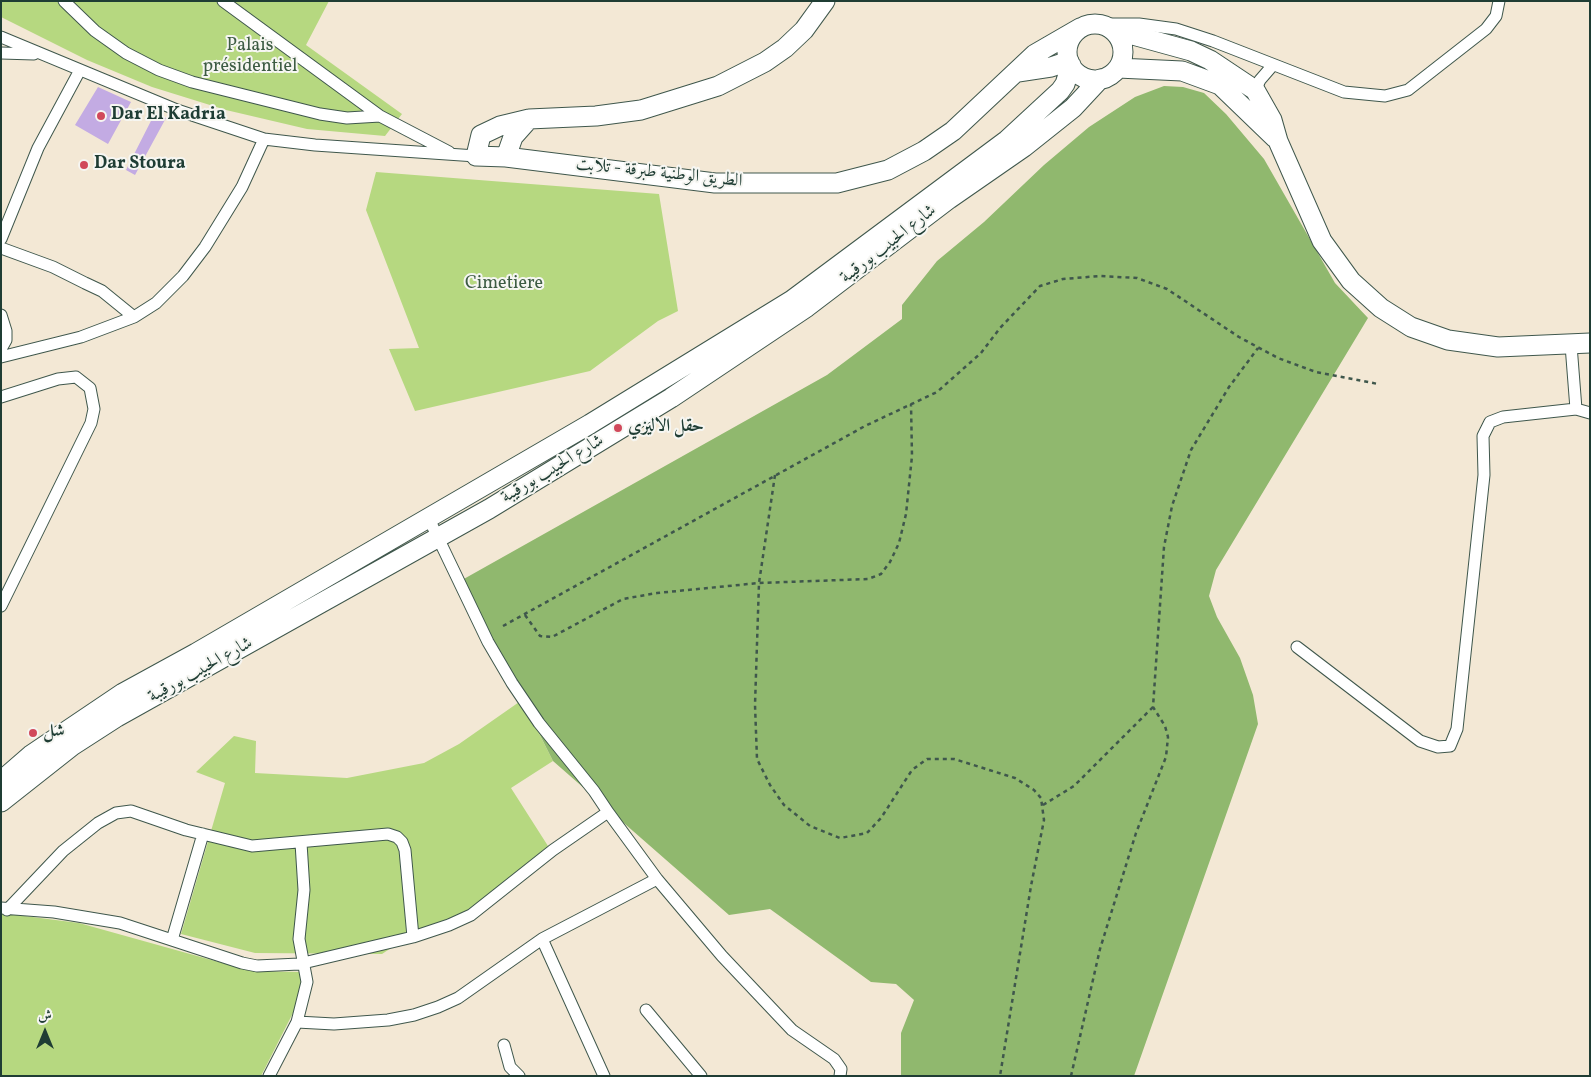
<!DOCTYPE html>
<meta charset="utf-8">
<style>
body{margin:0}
#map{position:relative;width:1591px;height:1077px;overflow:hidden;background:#f3e8d5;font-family:Vollkorn,Amiri,serif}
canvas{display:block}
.frame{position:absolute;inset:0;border:2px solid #1f3d34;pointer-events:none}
.north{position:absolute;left:20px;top:1007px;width:50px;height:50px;-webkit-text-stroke:4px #f6f6f2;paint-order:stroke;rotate:0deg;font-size:14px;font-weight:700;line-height:20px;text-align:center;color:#1f3d34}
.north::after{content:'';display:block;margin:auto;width:18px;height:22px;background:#1f3d34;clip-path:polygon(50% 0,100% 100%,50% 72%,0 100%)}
</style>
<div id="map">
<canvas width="1591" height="1077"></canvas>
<div class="frame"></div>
<div class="north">ش</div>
</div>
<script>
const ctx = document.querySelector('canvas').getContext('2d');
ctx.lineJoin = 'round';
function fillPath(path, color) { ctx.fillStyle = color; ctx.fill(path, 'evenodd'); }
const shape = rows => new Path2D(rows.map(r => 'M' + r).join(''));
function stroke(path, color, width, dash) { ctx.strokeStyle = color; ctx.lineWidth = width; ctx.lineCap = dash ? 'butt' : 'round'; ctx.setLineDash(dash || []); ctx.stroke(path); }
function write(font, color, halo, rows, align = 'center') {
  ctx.font = font + ' Vollkorn,Amiri,serif'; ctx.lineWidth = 4; ctx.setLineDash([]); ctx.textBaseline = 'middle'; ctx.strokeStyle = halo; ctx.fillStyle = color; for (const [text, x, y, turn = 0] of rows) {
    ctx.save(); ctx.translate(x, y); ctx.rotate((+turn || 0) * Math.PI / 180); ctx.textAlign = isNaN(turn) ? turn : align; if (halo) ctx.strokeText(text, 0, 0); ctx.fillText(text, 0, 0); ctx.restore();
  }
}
fillPath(shape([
 [1,1,329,1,306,45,402,114,385,136,307,129,226,110,152,87,87,60,1,17],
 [376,172,659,194,678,311,658,321,590,371,415,411,389,349,419,348,366,210],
 [522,700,553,761,511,788,548,846,468,911,417,931,382,954,255,953,181,934,225,783,196,772,234,736,256,741,255,773,347,778,424,763,459,744],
 [1,913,79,923,251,971,304,972,295,1009,261,1076,1,1076]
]), '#b6d880');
fillPath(shape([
 [1164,86,1183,87,1204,93,1226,114,1264,159,1335,283,1368,318,1216,570,1209,596,1217,617,1240,658,1253,695,1258,724,1134,1076,901,1076,901,1033,914,1000,896,984,871,982,770,909,729,915,553,761,462,580,827,375,902,319,902,305,937,261,984,222,1044,165,1089,127,1135,97]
]), '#90b86e');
fillPath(shape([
 [98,87,131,102,108,144,75,125],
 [155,113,166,118,135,175,126,170]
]), '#c3abe3');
const minor = shape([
 [64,1,95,31,126,53,159,70,192,82,320,114,347,118,380,116],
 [223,1,380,116,449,152],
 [1102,24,1139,24,1176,29,1213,41,1344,92,1385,96,1408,90,1486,29,1496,16,1499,1],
 [1,37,177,110,264,139,315,145,476,156],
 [1,53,34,54],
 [1255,90,1260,80,1273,65],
 [1,239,38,148,80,70],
 [1,248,53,267,85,283,102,291,134,317],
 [1,315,6,331,6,340,1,349],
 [1571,345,1576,409,1590,413],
 [1,357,81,337,134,317,156,303,183,276,205,247,242,187,264,139],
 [1,397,58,379,76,377,90,388,94,409,91,423,1,606],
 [1297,647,1420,741,1438,747,1450,746,1457,729,1484,475,1483,436,1490,422,1503,417,1576,409],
 [608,812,657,879],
 [301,843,304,890,299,939,307,982,297,1022,334,1024,388,1020,414,1015,438,1007,458,998,542,939,657,879,722,956,792,1030,834,1059,841,1069,840,1076],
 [1,908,54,912,120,923,242,963,257,966,299,964,413,937,449,925,471,915,553,850,608,812,594,791,539,723,512,683,488,642,429,519],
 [7,910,63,851,98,823,116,813,131,811,186,830,252,846,388,834,397,837,402,842,405,850,413,937],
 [542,939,604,1076],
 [172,940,203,834],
 [646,1010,701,1076],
 [504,1045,510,1067,519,1076],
 [269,1076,297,1022]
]);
const primary = shape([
 [825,1,804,30,785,48,765,62,718,86,641,110,596,116,529,119,500,126,481,135,476,156,506,157,715,183,837,183,888,170,924,151,953,131,1035,54,1080,28],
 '1067 52a28 28 0 1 1 56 0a28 28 0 1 1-56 0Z',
 [1111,29,1191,51,1210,60,1255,90,1272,120,1278,141,1322,241,1351,281,1381,308,1411,327,1448,340,1498,347,1590,343],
 [1118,68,1182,71,1220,85,1275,138],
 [1018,72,1051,67,1069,61],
 [506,157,513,137,529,119],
 [1,781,31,755,123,693,196,653,590,424,792,300,1007,140,1060,91,1065,84,1071,65],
 [1,802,72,746,117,717,489,509,671,398,807,307,949,199,1024,147,1073,108,1100,79]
]);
stroke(minor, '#3f574c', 13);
stroke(primary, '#3f574c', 21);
stroke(shape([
 [775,475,759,583,755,705,757,759,770,785,784,805,810,826,840,838,867,833,881,818,912,770,927,759,954,759,1015,778,1034,790,1041,798,1044,820,1031,886,1000,1076],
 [525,615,540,636,552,637,623,599,657,593,759,583,868,579,881,574,890,562,899,543,906,514,912,456,911,404],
 [503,626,865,426,937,392,981,353,1000,328,1040,286,1063,279,1100,276,1137,278,1167,289,1239,337,1278,358,1316,372,1378,384],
 [1043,805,1074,786,1153,707],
 [1071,1076,1100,949,1136,833,1166,757,1168,737,1165,726,1153,707,1164,547,1172,506,1191,450,1229,387,1258,348]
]), '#3f574c', 2.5, [4, 4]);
stroke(minor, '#fff', 11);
stroke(primary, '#fff', 19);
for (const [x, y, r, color] of [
 [101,116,5,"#d1495b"],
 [84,165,5,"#d1495b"],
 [618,428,5,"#d1495b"],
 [33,733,5,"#d1495b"]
]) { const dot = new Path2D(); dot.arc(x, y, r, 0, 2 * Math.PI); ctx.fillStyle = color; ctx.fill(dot); stroke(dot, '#f6f6f2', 2); }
write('18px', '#3d5c43', '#f6f6f2', [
 ["Palais",250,47],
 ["présidentiel",250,68],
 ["Cimetiere",504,285]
]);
write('bold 18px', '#1f3d34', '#f6f6f2', [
 ["Dar El Kadria",111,116],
 ["Dar Stoura",94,165],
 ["حقل الاليزي",628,428],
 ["شل",43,733]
], 'left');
write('18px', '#1f3d34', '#f6f6f2', [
 ["الطريق الوطنية طبرقة - تلابت",659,174,6],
 ["شارع الحبيب بورقيبة",889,245,-38],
 ["شارع الحبيب بورقيبة",553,470,-31],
 ["شارع الحبيب بورقيبة",201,671,-29]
]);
</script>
